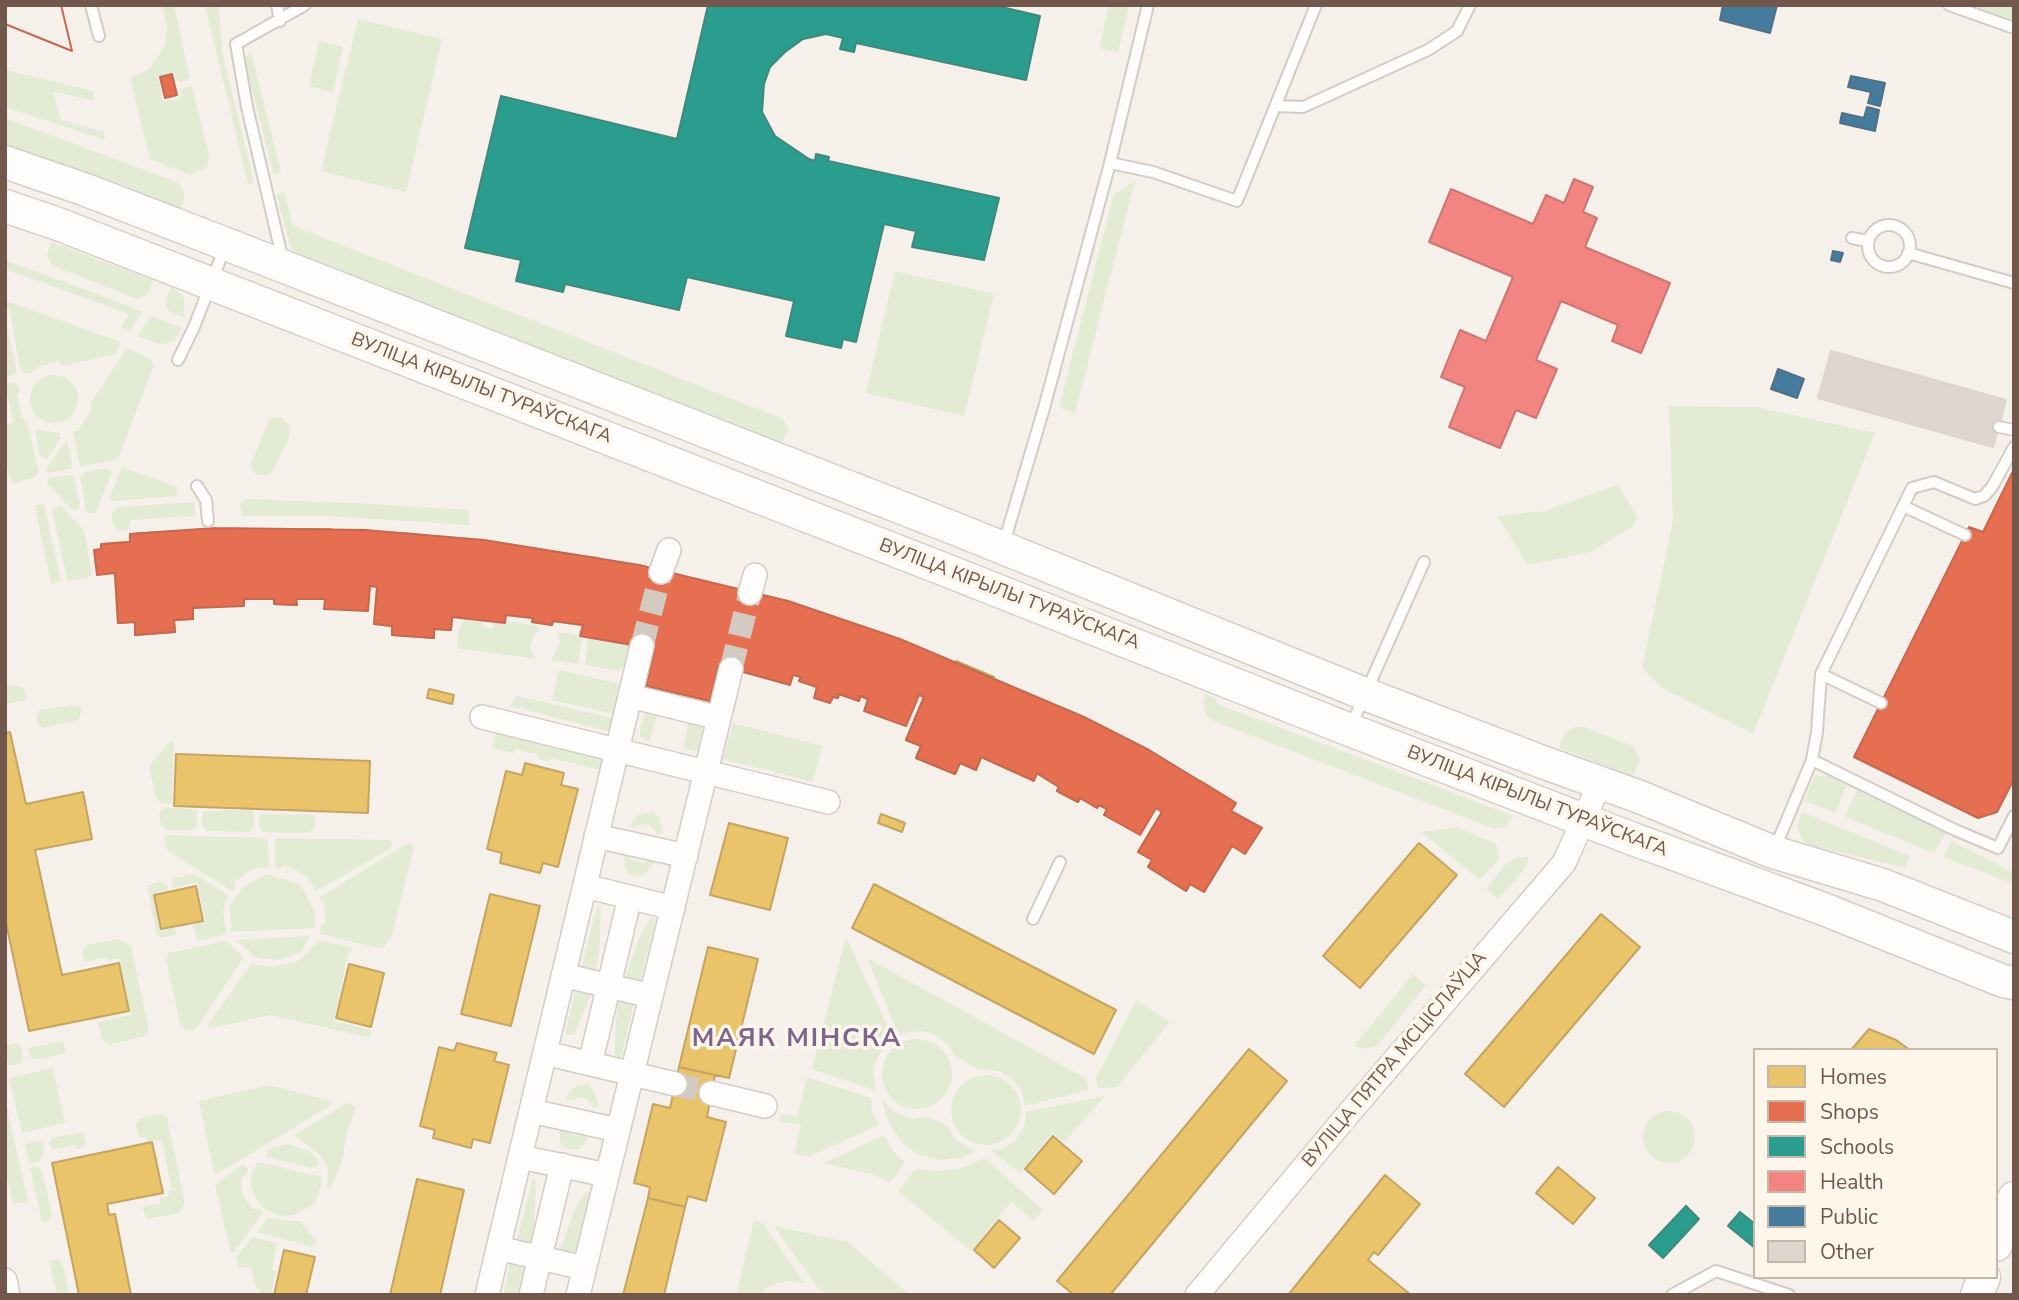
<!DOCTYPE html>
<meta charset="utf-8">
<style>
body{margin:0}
#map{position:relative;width:2019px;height:1300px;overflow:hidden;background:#f6f0ea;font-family:"Nunito Sans",sans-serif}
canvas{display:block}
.frame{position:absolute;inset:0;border:7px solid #72584c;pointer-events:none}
.legend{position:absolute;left:1753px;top:1048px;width:245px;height:231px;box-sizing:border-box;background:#fef6eb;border:2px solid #c6b7ab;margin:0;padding:9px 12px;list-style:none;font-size:21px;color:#72584c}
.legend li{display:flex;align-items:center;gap:14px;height:35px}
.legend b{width:35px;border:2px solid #c6b7ab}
</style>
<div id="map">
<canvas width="2019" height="1300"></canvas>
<div class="frame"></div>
<ul class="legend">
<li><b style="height:19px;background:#e9c46a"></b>Homes</li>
<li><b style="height:19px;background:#e76f51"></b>Shops</li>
<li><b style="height:19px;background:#2a9d8f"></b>Schools</li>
<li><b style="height:19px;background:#f28482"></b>Health</li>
<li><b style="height:19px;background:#457b9d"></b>Public</li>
<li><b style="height:19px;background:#dfd6d0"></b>Other</li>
</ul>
</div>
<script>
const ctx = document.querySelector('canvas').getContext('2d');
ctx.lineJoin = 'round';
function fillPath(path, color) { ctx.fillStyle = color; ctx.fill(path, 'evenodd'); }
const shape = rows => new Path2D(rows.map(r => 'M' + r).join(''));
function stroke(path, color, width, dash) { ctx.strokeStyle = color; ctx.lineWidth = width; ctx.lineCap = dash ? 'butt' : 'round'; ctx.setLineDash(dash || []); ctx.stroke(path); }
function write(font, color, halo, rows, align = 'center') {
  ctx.font = font + ' "Nunito Sans",sans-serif'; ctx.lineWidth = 7; ctx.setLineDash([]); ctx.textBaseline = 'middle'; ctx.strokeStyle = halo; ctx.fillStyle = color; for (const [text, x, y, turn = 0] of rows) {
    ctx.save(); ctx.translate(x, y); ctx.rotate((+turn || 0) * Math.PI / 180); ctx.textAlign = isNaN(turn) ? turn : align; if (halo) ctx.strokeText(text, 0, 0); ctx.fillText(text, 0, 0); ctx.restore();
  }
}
fillPath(shape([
 [162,5,174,5,190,79,179,82,174,72,158,77,163,102,181,98,181,89,192,86,209,156,207,167,190,175,150,159,130,78,149,69,165,46,167,27],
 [205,5,219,5,222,51,254,183,248,184],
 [1109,5,1129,5,1118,53,1099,48],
 [1945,5,2014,5,2014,28],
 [358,19,442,39,406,192,321,171],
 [319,41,343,47,333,92,309,86],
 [251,52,281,172,274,175,244,59],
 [5,70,93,91,95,101,53,91,61,120,104,132,105,140,5,107],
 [5,118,179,183,185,196,180,212,5,147],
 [1135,181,1075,413,1075,414,1059,407,1114,194],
 [284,192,293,226,781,418,789,428,781,444,301,258,292,250,276,195],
 [51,242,153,280,148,294,137,299,53,266,47,256],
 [5,260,89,291,143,312,130,331,121,327,129,314,5,269],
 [895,271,994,294,964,416,866,393],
 [171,287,181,294,184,299,185,318,168,311,165,301],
 [5,301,15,304,121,342,115,354,63,366,58,361,37,367,36,370,29,374,24,372,20,369,9,307,5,308],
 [152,316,182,328,175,340,162,345,137,336],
 [5,319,17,371,12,376,5,377],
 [127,348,150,359,154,365,118,459,80,467,73,431,78,431,91,411,90,404],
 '30 399a24 24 0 1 1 48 0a24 24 0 1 1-48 0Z',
 [14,382,18,385,20,390,17,395,22,418,27,422,39,472,35,477,12,484,5,463,5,426,13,421,5,384],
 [1669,406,1756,407,1875,433,1753,734,1662,688,1642,668,1673,521],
 [281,417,290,426,289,438,273,471,266,475,259,475,252,471,251,463,270,418],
 [38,430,60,433,60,438,47,459,40,456,35,431],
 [67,439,72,464,71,469,48,473,46,470],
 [122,467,177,487,178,492,175,496,168,497,113,501,110,498,111,493],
 [107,468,112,471,111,475,96,512,91,514,86,511,80,477,85,472],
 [71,475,74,477,80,505,78,510,72,510,47,483,49,478],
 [1617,485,1638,517,1632,527,1591,552,1528,565,1497,516,1545,511],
 [248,499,355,503,466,510,470,515,469,525,327,516,242,516,240,503],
 [194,502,196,516,131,520,129,529,118,531,113,525,112,516,114,510,119,507],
 [44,504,61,581,51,584,35,506],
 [60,505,84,530,92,576,68,582,52,510],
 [464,616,482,619,483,627,492,629,495,619,537,626,540,630,535,634,530,646,535,659,457,648,459,627,463,624],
 [557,632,579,635,582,639,578,664,551,660,560,642],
 [596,633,631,644,626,665,618,671,585,665,588,639],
 [559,670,620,684,614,714,552,700],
 [16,685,24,688,26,700,5,704,5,687],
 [1205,694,1215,698,1218,704,1514,816,1505,827,1495,829,1211,720,1205,713,1203,704],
 [517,696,612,718,614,720,613,727,607,731,523,709,524,707,520,706,519,709,509,706],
 [649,696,659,707,650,741,639,737],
 [76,705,82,709,79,720,42,728,37,723,36,716,40,710],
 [706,713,697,751,684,749,688,722],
 [733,723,822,746,813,782,723,759],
 [510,727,606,757,603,768,599,770,551,758,549,762,539,759,539,755,515,749,514,753,492,748,495,735],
 [1575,727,1584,727,1633,746,1640,760,1633,776,1559,748,1564,734],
 [174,741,172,803,162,804,156,798,149,767,168,743],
 [1829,775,1848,783,1835,813,1804,801,1815,776],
 [1858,788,1946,833,1934,853,1845,817],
 [164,807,197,810,197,826,192,830,167,830,161,825,159,813],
 [253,810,254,827,249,832,207,831,202,826,203,811],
 [653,811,659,818,663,833,658,835,651,826,645,824,631,828,631,824,638,815],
 [1802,812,1910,856,1905,868,1809,845,1803,840,1797,828],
 [259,814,315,815,315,828,309,833,262,832,259,826],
 [1457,827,1496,844,1500,858,1480,880,1421,832],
 [166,835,265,838,268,840,269,867,267,869,260,867,248,872,234,882,235,889,231,890,168,851,164,839],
 [278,838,390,840,393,844,388,850,316,891,308,877,296,870,284,865,280,869,275,867,275,841],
 [1952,841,2014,873,2014,884,1943,857],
 [410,842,414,847,392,935,382,949,321,934,320,927,322,923,326,923,324,903,320,900,320,897],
 [624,853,628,853,629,857,637,862,644,863,652,859,656,861,644,875,637,877,628,873,625,867],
 [1517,857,1529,857,1524,870,1498,899,1486,889,1506,864],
 [194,874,228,895,223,909,226,934,197,941,194,925,205,921,197,882,173,888,171,884,174,878],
 [267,874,300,884,315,912,315,928,231,932,230,905,244,886],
 [163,881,168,886,168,890,153,893,161,931,175,928,176,935,162,938,157,936,147,886],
 [597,906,601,907,599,954,596,969,592,973,581,970],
 [651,918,655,920,654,927,639,985,626,980,626,975,639,938],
 [310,936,301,952,279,960,257,958,236,940],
 [846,937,893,1038,878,1056,873,1071,876,1088,874,1090,812,1069],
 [119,939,131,946,149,1031,144,1036,109,1045,102,1039,98,1022,131,1015,119,958,107,960,106,957,85,962,82,951,86,945],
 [226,941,244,957,195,1030,187,1031,180,1024,166,960,169,953],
 [319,941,353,947,348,954,334,1021,371,1030,371,1038,271,1015,211,1028,207,1026,251,964,271,967,297,962],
 [867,958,1087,1079,1088,1090,1026,1106,1020,1088,1011,1078,1000,1071,978,1069,955,1056,948,1045,937,1036,923,1031,908,1032,899,1036],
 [1413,974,1426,985,1377,1046,1362,1049,1354,1046],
 [576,987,589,988,591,995,574,1035,565,1034],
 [622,998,634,1003,620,1062,614,1062,616,1021,619,1002],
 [1136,1000,1170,1022,1117,1087,1098,1088,1096,1078],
 '882 1074a35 35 0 1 1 70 0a35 35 0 1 1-70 0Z',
 [63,1041,66,1053,35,1060,30,1057,28,1048],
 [16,1043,21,1046,23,1059,21,1063,8,1066,5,1046],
 [53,1068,65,1123,22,1133,9,1078],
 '951 1110a35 35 0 1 1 70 0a35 35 0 1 1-70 0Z',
 [807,1077,871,1098,872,1111,879,1125,808,1157,794,1154,801,1125,779,1121,780,1113,797,1117],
 [588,1084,594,1091,599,1106,594,1108,587,1099,581,1098,566,1101,566,1097,573,1088],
 [270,1085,333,1102,328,1107,217,1174,214,1172,199,1101],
 [1105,1096,1064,1142,1052,1133,1020,1173,990,1150,1003,1148,1016,1140,1025,1125,1026,1112],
 [5,1099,28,1201,13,1204,5,1170],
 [882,1099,893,1111,910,1119,928,1117,948,1126,954,1138,975,1152,961,1158,940,1160,919,1155,903,1144,892,1128,885,1112],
 [347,1103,356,1107,347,1132,342,1162,330,1189,327,1188,328,1169,321,1156,294,1135],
 '1643 1137a26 26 0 1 1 52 0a26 26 0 1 1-52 0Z',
 [162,1114,167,1117,185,1204,179,1213,147,1219,142,1207,160,1203,160,1198,169,1196,168,1191,172,1190,162,1140,148,1141,146,1137,139,1138,136,1124,140,1118],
 [563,1126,565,1131,573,1135,579,1136,587,1132,591,1134,580,1149,572,1150,563,1146,560,1141,559,1127],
 [84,1132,86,1146,77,1149,75,1145,52,1150,49,1143,52,1138],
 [884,1135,895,1154,905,1162,890,1183,875,1175,824,1163],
 [39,1141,43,1143,45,1152,40,1161,29,1163,25,1144],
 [288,1144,309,1151,318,1160,318,1166,312,1168,267,1157,267,1151,274,1147],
 [985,1158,1043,1210,1034,1221,1011,1202,971,1251,898,1191,915,1169,934,1171,959,1169],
 [258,1162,322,1177,321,1186,315,1203,295,1215,282,1216,265,1210,257,1200,251,1187,252,1171],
 [243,1164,248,1168,246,1176,242,1177,242,1194,253,1209,260,1209,263,1213,234,1252,231,1253,215,1185],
 [36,1166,42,1170,52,1216,48,1221,42,1223,30,1168],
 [533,1179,536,1181,534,1227,531,1242,528,1246,516,1243],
 [586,1192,590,1193,590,1200,574,1258,562,1253,561,1248,574,1211],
 [268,1217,286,1221,300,1221,316,1241,316,1244,313,1247,257,1232],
 [754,1221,763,1223,804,1283,788,1281,770,1286,758,1295,736,1295],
 [774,1226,848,1242,910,1295,829,1295,818,1288],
 [252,1237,277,1243,272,1270,276,1271,271,1295,261,1295,260,1289,256,1289,251,1267,239,1268,236,1258],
 [57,1259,62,1263,69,1291,66,1295,57,1295,49,1261],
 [511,1260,524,1261,526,1268,516,1295,503,1295]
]), '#e3ebd5');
const homes = shape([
 [244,529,331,529,331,542,337,542,337,585,331,585,331,599,296,599,297,605,274,604,274,599,244,599,244,584,233,584,234,542,244,542,244,529],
 [175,531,175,539,189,539,193,619,174,620,175,632,135,635,135,622,118,623,113,543,130,542,130,534,175,531],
 [401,533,444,537,443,546,458,547,451,630,434,629,434,638,392,635,392,626,374,624,381,541,400,543,401,533],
 [509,546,598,558,596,575,602,576,596,616,590,615,589,626,553,621,552,625,532,622,533,618,500,614,502,601,495,600,500,560,507,561,509,546],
 [672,575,736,590,710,701,646,686,672,575],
 [807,614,893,642,889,651,895,653,881,694,876,692,873,701,860,696,859,701,839,694,838,698,833,697,816,691,817,687,799,681,801,677,788,673,791,665,787,663,801,622,805,623,807,614],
 [956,661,994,677,990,688,1007,696,976,770,960,763,955,774,916,758,921,746,906,740,937,666,952,672,956,661],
 [429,689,454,695,452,704,427,698,429,689],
 [1061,709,1139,750,1134,761,1142,765,1122,803,1115,799,1111,808,1107,809,1099,805,1097,808,1080,798,1078,802,1057,791,1059,787,1034,772,1036,769,1031,767,1035,758,1029,754,1048,718,1055,722,1061,709],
 [10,732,26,804,83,792,92,839,35,850,62,975,119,963,129,1011,29,1031,5,918,5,733,10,732],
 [176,754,370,761,368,813,174,806,176,754],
 [525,763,564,773,561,785,578,789,558,867,543,863,540,873,500,863,502,853,487,849,506,771,522,775,525,763],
 [1201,781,1236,803,1231,811,1247,821,1204,892,1190,884,1186,891,1148,867,1152,860,1138,852,1179,783,1194,791,1201,781],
 [881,814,905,823,902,832,878,823,881,814],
 [729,823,788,838,770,910,710,895,729,823],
 [1419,843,1457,875,1360,988,1323,956,1419,843],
 [874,884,1116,1010,1094,1054,852,928,874,884],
 [196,886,203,921,161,929,154,895,196,886],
 [490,894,540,906,511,1026,461,1014,490,894],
 [1601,914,1640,947,1504,1107,1465,1074,1601,914],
 [708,947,758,959,729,1078,679,1067,708,947],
 [349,964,384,973,371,1027,336,1018,349,964],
 [1869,1029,1896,1040,1910,1050,1851,1050,1869,1029],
 [457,1043,497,1053,494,1061,509,1065,490,1143,473,1139,471,1148,433,1138,435,1130,420,1126,439,1047,454,1051,457,1043],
 [1249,1049,1287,1081,1110,1295,1074,1295,1057,1281,1249,1049],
 [679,1067,715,1075,707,1117,726,1122,706,1201,688,1196,685,1207,648,1198,650,1187,634,1183,653,1104,670,1108,679,1067],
 [1053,1136,1082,1161,1054,1194,1025,1169,1053,1136],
 [152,1142,163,1193,107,1204,109,1215,115,1214,131,1295,79,1295,52,1163,152,1142],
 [1558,1167,1595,1198,1573,1224,1536,1193,1558,1167],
 [1385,1175,1420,1204,1378,1255,1374,1252,1368,1260,1411,1295,1288,1295,1385,1175],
 [417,1179,464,1190,440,1295,390,1295,417,1179],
 [648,1198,685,1207,664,1295,623,1295,648,1198],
 [999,1220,1020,1238,994,1268,974,1250,999,1220],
 [284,1250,315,1257,306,1295,274,1295,284,1250]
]);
fillPath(homes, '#e9c46a');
stroke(homes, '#c5a461', 2);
const shops = shape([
 [5,5,61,5,72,51,5,24,5,5],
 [5,5,61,5,72,51,5,24,5,5],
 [172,74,177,95,165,98,160,77,172,74],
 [2014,469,2014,779,1997,812,1978,818,1854,757,1969,527,1983,532,2014,469],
 [215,528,365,530,484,540,639,565,788,601,900,639,1084,717,1149,750,1236,803,1231,811,1262,828,1245,854,1232,846,1204,892,1190,884,1186,891,1148,867,1152,860,1138,852,1162,812,1156,808,1140,835,1104,815,1107,809,1099,805,1097,808,1080,798,1078,802,1057,791,1059,787,1037,773,1034,781,981,757,976,770,960,763,955,774,916,758,921,746,906,740,924,697,919,695,906,726,864,711,868,699,860,696,859,701,839,694,838,698,833,697,830,703,814,698,817,687,799,681,801,677,793,675,790,685,718,665,710,701,646,686,655,649,580,636,583,625,553,621,552,625,532,622,533,618,506,615,505,623,452,617,451,630,434,629,434,638,392,635,392,626,374,624,377,587,370,586,368,611,324,609,325,599,296,599,297,605,274,604,274,599,244,599,244,606,193,608,193,619,174,620,175,632,135,635,135,622,118,623,115,573,97,575,94,550,101,549,101,544,130,542,130,534,215,528]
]);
fillPath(shops, '#e76f51');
stroke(shops, '#c46850', 2);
const schools = shape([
 [708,5,993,5,1040,16,1026,80,856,43,854,52,840,49,843,38,826,34,803,39,785,52,770,67,764,84,762,112,775,136,809,159,815,161,816,154,829,157,828,161,999,198,984,260,912,247,916,231,884,224,856,342,843,339,841,348,786,336,794,301,687,277,679,310,565,284,563,292,516,281,521,260,465,248,501,96,677,139,708,5],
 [1686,1206,1699,1219,1663,1258,1649,1245,1686,1206],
 [1740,1212,1755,1224,1755,1248,1728,1226,1740,1212]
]);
fillPath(schools, '#2a9d8f');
stroke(schools, '#40887b', 2);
const health = shape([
 [1574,179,1593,187,1583,212,1597,218,1585,247,1670,283,1641,353,1612,341,1618,325,1561,301,1536,360,1557,369,1536,418,1516,410,1500,448,1449,427,1465,387,1441,377,1460,330,1486,341,1513,277,1429,242,1451,189,1533,224,1546,195,1564,203,1574,179]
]);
fillPath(health, '#f28482');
stroke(health, '#cc7772', 2);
const public = shape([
 [1723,5,1777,5,1770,33,1720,20,1723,5],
 [1851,76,1885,83,1880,106,1868,103,1871,92,1848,87,1851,76],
 [1867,107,1879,110,1875,131,1840,123,1842,113,1864,118,1867,107],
 [1833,251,1843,253,1840,262,1831,260,1833,251],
 [1778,369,1804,379,1797,398,1771,389,1778,369]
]);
fillPath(public, '#457b9d');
stroke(public, '#527085', 2);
const building = shape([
 [1831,351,2006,400,1993,447,1818,398,1831,351]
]);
fillPath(building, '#dfd6d0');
stroke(building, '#ded3cd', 2);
stroke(shape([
 [642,646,661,572],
 [731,669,750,593],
 [675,1084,711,1093]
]), '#d5cac2', 23, [23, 11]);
const lane = shape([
 [91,5,99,36],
 [277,5,280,21],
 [1949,5,2014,28],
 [1276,106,1303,107,1428,50,1457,31,1470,5],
 [1110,163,1153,172,1237,201,1316,5],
 '1868 246a21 21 0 1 1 42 0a21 21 0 1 1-42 0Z',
 [1852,238,1868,241],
 [1908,253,2014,283],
 [283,261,247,107,236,44,305,5],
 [178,360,194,327,225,247],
 [1999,427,2014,430],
 [197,486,206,500,208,521],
 [1903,506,1965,535],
 [1004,543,1044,408,1110,163,1148,5],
 [1821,674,1881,703],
 [1351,726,1424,562],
 [1812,760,1817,732,1821,674,1912,488,1934,482,1975,499,1984,496,1992,487,2014,447],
 [1775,848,1812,760,1955,830,1998,848,2014,816],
 [1033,919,1060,862],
 [1672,1295,1716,1271,1789,1295]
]);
const street = shape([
 [661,572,669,550],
 [750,593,755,575],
 [630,696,719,718],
 [482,717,828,802],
 [596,836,686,856],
 [585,886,673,908],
 [563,975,651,996],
 [545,1053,675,1084],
 [590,1064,630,897],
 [711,1093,765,1106],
 [531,1111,618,1130],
 [520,1157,607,1175],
 [498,1248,584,1268],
 [5,1280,8,1295],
 [487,1295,642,646],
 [531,1295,562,1165],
 [578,1295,731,669],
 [1197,1295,1350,1112,1564,863,1600,783]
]);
const secondary = shape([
 [5,162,86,190,226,244,956,529,1365,694,1545,763,1640,797,1773,852,1883,885,2014,937],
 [5,206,58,224,943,569,1350,730,1625,836,1826,910,2003,981,2014,983],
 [1996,1245,2014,1198],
 [1977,1295,1984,1277]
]);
stroke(lane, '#d3ccc5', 14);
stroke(street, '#d3ccc5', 26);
stroke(secondary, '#d5cdc6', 35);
stroke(lane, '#fefdfc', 10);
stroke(street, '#fefdfc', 23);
stroke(secondary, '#fefdfc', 32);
write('19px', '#72584c', '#fef6eb', [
 ["ВУЛІЦА КІРЫЛЫ ТУРАЎСКАГА",481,389,21],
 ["ВУЛІЦА КІРЫЛЫ ТУРАЎСКАГА",1009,595,21],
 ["ВУЛІЦА КІРЫЛЫ ТУРАЎСКАГА",1537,802,21],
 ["ВУЛІЦА ПЯТРА МСЦІСЛАЎЦА",1395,1060,-50]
]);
ctx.letterSpacing = '2px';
write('bold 26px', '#7e648e', '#fef6eb', [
 ["МАЯК МІНСКА",797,1040]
]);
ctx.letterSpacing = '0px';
</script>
